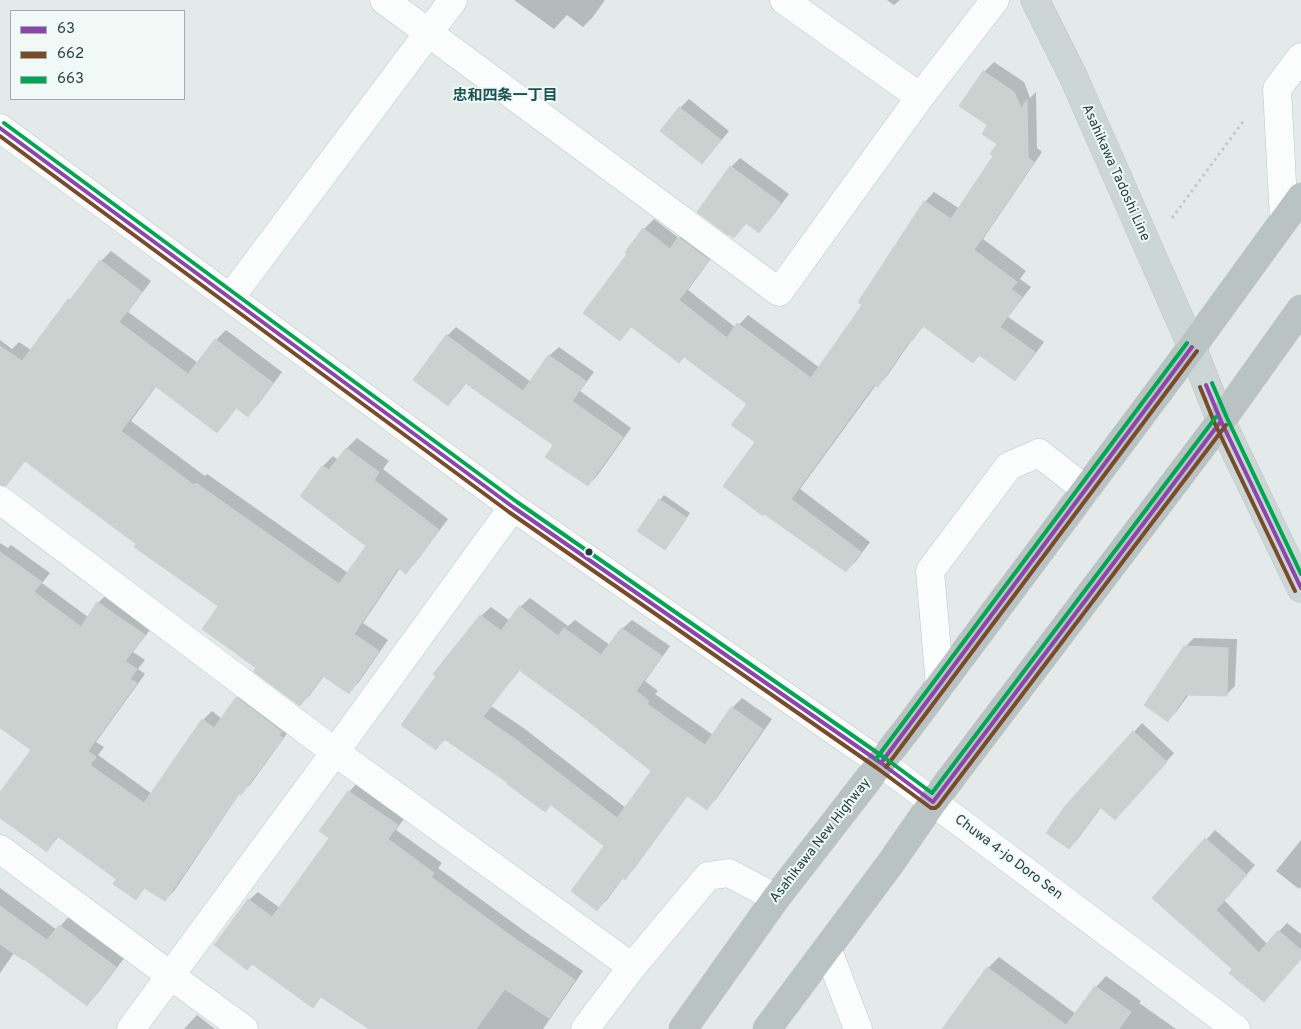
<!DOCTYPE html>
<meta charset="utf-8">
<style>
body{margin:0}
#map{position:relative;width:1301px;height:1029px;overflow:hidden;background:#e3eae9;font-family:Overpass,sans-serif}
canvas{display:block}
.legend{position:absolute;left:10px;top:10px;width:175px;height:90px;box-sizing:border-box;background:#f1f9f7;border:1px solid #9dafad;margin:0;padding:6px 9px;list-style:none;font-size:15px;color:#1f3f3d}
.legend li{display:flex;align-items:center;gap:10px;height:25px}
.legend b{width:25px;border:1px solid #9dafad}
</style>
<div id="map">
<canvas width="1301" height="1029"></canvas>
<ul class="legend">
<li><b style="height:6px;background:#8e44ad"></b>63</li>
<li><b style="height:6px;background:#7a4b2a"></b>662</li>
<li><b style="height:6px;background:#00a651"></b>663</li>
</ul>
</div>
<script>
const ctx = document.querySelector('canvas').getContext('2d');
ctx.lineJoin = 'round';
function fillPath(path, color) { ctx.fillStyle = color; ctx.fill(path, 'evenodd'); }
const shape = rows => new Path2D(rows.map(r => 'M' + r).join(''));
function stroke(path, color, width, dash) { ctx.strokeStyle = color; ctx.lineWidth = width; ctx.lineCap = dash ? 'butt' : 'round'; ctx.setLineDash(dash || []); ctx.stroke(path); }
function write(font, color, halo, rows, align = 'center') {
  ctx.font = font + ' Overpass,"Noto Sans JP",sans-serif'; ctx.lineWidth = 4; ctx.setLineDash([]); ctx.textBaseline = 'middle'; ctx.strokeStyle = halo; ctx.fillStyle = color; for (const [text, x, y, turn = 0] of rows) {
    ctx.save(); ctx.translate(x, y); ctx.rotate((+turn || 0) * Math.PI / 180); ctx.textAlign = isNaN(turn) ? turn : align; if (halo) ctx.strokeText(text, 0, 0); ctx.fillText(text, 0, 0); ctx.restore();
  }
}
fillPath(shape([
 [514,0,605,0,592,18,583,27,567,15,554,29],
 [887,0,900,0,894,5],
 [994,62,1024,82,1030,98,1036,92,1037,148,1042,152,983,239,1026,271,1020,279,1031,287,1008,317,1044,342,1024,369,1015,379,980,355,973,362,924,326,913,338,887,376,877,386,876,385,800,489,870,542,856,561,846,571,765,512,757,442,749,403,684,356,632,326,620,339,629,254,626,252,644,229,654,219,679,238,689,228,718,249,688,290,736,328,748,315,820,368,863,305,925,202,934,192,960,209,995,156,999,143,989,125,984,72],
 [689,99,729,131,711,153,702,162,680,108],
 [740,158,789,194,768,222,759,231,747,223,734,236,731,167],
 [111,251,151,281,128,312,198,363,216,340,226,330,282,372,258,405,247,415,237,407,227,421,217,431,157,385,131,421,205,476,207,474,348,573,368,546,302,496,323,466,333,456,338,460,347,448,357,438,389,461,383,469,448,519,416,562,406,572,400,568,363,623,388,640,359,682,349,692,324,676,310,695,300,705,258,667,220,606,0,441,0,340,12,349,19,342,31,350,101,261],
 [456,327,531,382,549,356,559,347,594,372,580,391,631,428,597,476,588,485,555,445,467,382,457,395,448,404,447,336],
 [664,495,690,513,669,544,665,549,638,531,660,500],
 [0,543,8,548,11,545,50,573,42,583,88,617,98,603,107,594,153,626,133,652,145,660,138,669,145,674,96,742,104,747,98,755,152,794,203,720,212,711,222,719,237,698,246,689,291,728,250,785,240,793,174,891,165,900,146,887,136,898,118,878,59,836,47,851,0,816,0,794,33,750,0,727],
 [530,598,568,626,575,620,610,645,622,629,632,620,670,646,645,681,658,691,655,694,713,735,732,708,742,698,772,719,716,799,707,808,688,795,634,869,624,878,623,878,607,900,597,909,606,846,551,804,510,783,446,739,436,748,481,616,491,607,510,621,520,607],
 [520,670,580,713,653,770,626,808,525,729,491,706],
 [1194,638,1237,639,1235,686,1226,695,1189,694,1177,711,1168,720,1185,647],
 [1142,723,1174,753,1123,810,1102,806,1077,840,1069,848,1066,807],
 [357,783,406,816,396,830,442,863,438,868,527,933,583,971,543,1029,371,1029,322,996,313,1006,249,900,258,892,280,908,330,838,349,792],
 [1215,830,1255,865,1224,900,1267,944,1287,923,1301,934,1301,958,1234,969,1154,898],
 [1301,840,1301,887,1299,889,1276,871],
 [0,888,57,930,70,915,125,957,97,994,87,1005,24,957,14,953,0,973],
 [999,957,1076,1014,1096,987,1106,976,1141,1001,1139,1003,1176,1029,943,1029,988,968],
 [197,1015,215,1029,184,1029]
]), '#0003');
const building = shape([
 [983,71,1014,92,1021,108,1027,100,1028,158,1034,162,974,250,1017,282,1011,289,1022,297,1000,327,1035,352,1015,381,979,355,973,363,923,326,912,341,910,340,878,387,874,385,791,499,861,552,846,572,764,514,763,516,723,486,755,442,731,425,747,404,684,357,679,363,631,327,620,341,583,313,627,254,625,252,643,228,670,249,678,237,709,260,679,300,727,338,737,323,811,378,862,305,858,302,924,201,951,219,993,156,990,154,997,144,982,134,987,125,959,106,983,71],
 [679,107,721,140,702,164,660,131,679,107],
 [730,166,781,203,759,233,746,223,734,238,728,234,728,235,697,212,730,166],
 [100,260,142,292,119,322,188,374,215,339,273,383,248,417,236,408,217,433,155,386,121,431,194,485,196,483,339,584,366,546,300,496,322,466,329,470,346,448,379,472,374,480,439,530,406,574,398,568,354,634,379,651,349,694,323,676,300,706,254,672,254,671,256,668,202,629,218,606,134,547,136,544,50,480,25,461,6,486,0,485,0,346,22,361,68,299,70,300,100,260],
 [446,335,523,391,548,355,586,381,572,401,623,437,588,486,545,457,553,445,465,383,448,406,413,380,446,335],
 [659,499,687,518,665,550,637,531,659,499],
 [0,552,42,582,34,592,81,627,97,602,145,635,125,661,137,669,130,679,137,683,88,751,96,757,90,765,144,803,202,719,214,728,236,697,282,732,279,735,283,738,241,795,239,794,165,901,144,888,136,900,113,884,116,879,57,836,47,852,0,818,0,792,31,750,0,728,0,552],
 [519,606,558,636,564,628,601,655,621,628,662,656,636,691,649,701,647,704,705,745,731,707,763,729,707,810,687,796,625,880,622,878,597,911,571,891,604,846,551,805,545,812,507,784,508,783,444,739,436,750,401,725,436,676,433,674,480,615,501,631,519,606],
 [519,670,579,714,651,771,617,818,515,739,483,717,519,670],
 [1184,646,1228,648,1227,696,1186,695,1168,722,1144,705,1184,646],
 [1133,731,1167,762,1115,820,1100,807,1069,849,1046,833,1065,806,1133,731],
 [348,791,398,825,388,839,434,873,431,877,518,941,575,980,549,1018,505,989,476,1029,369,1029,321,997,313,1008,252,964,247,970,214,945,248,899,272,917,329,838,319,831,348,791],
 [1205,838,1247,875,1216,910,1259,953,1278,930,1301,950,1301,959,1264,1002,1229,973,1232,969,1152,898,1205,838],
 [0,906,47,940,59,925,116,967,87,1006,24,959,23,960,0,944,0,906],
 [987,967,1066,1025,1095,986,1131,1012,1119,1029,942,1029,987,967]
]);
fillPath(building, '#cad1cf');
stroke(building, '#ccd3d2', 1);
const minor = shape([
 [384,0,779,292,920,97,995,0],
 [784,0,920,97],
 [0,128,513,507,881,763,1236,1029],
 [1284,220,1277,89,1301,57],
 [230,298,453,0],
 [0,500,335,752,632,967],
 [940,685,930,571,1009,466,1039,453,1086,490],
 [0,849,171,976,244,1029],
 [827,948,858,1029],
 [131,1029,335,752,513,507],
 [585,1029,632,967,708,876,729,873,776,898]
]);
const major = shape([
 [1035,0,1073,76,1149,249,1192,347,1221,421,1301,588]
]);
const highway = shape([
 [683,1029,776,898,911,724,1192,347,1301,197],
 [767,1029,890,864,933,802,1221,421,1301,309]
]);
stroke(minor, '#c0c7c6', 29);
stroke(major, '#bbc6c5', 29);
stroke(highway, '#bbc6c5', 29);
stroke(shape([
 [1172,218,1245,119]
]), '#c0cac9', 3, [2.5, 4]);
stroke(minor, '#fbfcfc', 28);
stroke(major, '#ccd6d5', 28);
stroke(highway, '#b9c3c3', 28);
stroke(shape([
 [0,128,513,507,881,763,933,802,1221,421],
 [1206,385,1221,421,1301,588],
 [881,763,1192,347]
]), '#8e44ad', 4);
stroke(shape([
 [0,136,509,512,877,768,931,808,935,808,938,806,1226,425],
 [1200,387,1215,424,1295,591],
 [886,767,1197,351]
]), '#7a4b2a', 4);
stroke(shape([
 [4,123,517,502,885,758,932,793,1216,417],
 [1212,383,1227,418,1301,574],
 [876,759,1187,343]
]), '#00a651', 4);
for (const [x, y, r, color] of [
 [589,552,4.5,"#1f3f3d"]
]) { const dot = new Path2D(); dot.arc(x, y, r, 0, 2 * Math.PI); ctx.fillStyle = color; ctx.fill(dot); stroke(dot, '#f1f9f7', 2); }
write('14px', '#1f3f3d', '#f1f9f7', [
 ["Asahikawa Tadoshi Line",1115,173,66],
 ["Asahikawa New Highway",821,841,-52],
 ["Chuwa 4-jo Doro Sen",1008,858,37]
]);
write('bold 15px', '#195352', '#f1f9f7', [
 ["忠和四条一丁目",505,97]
]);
</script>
